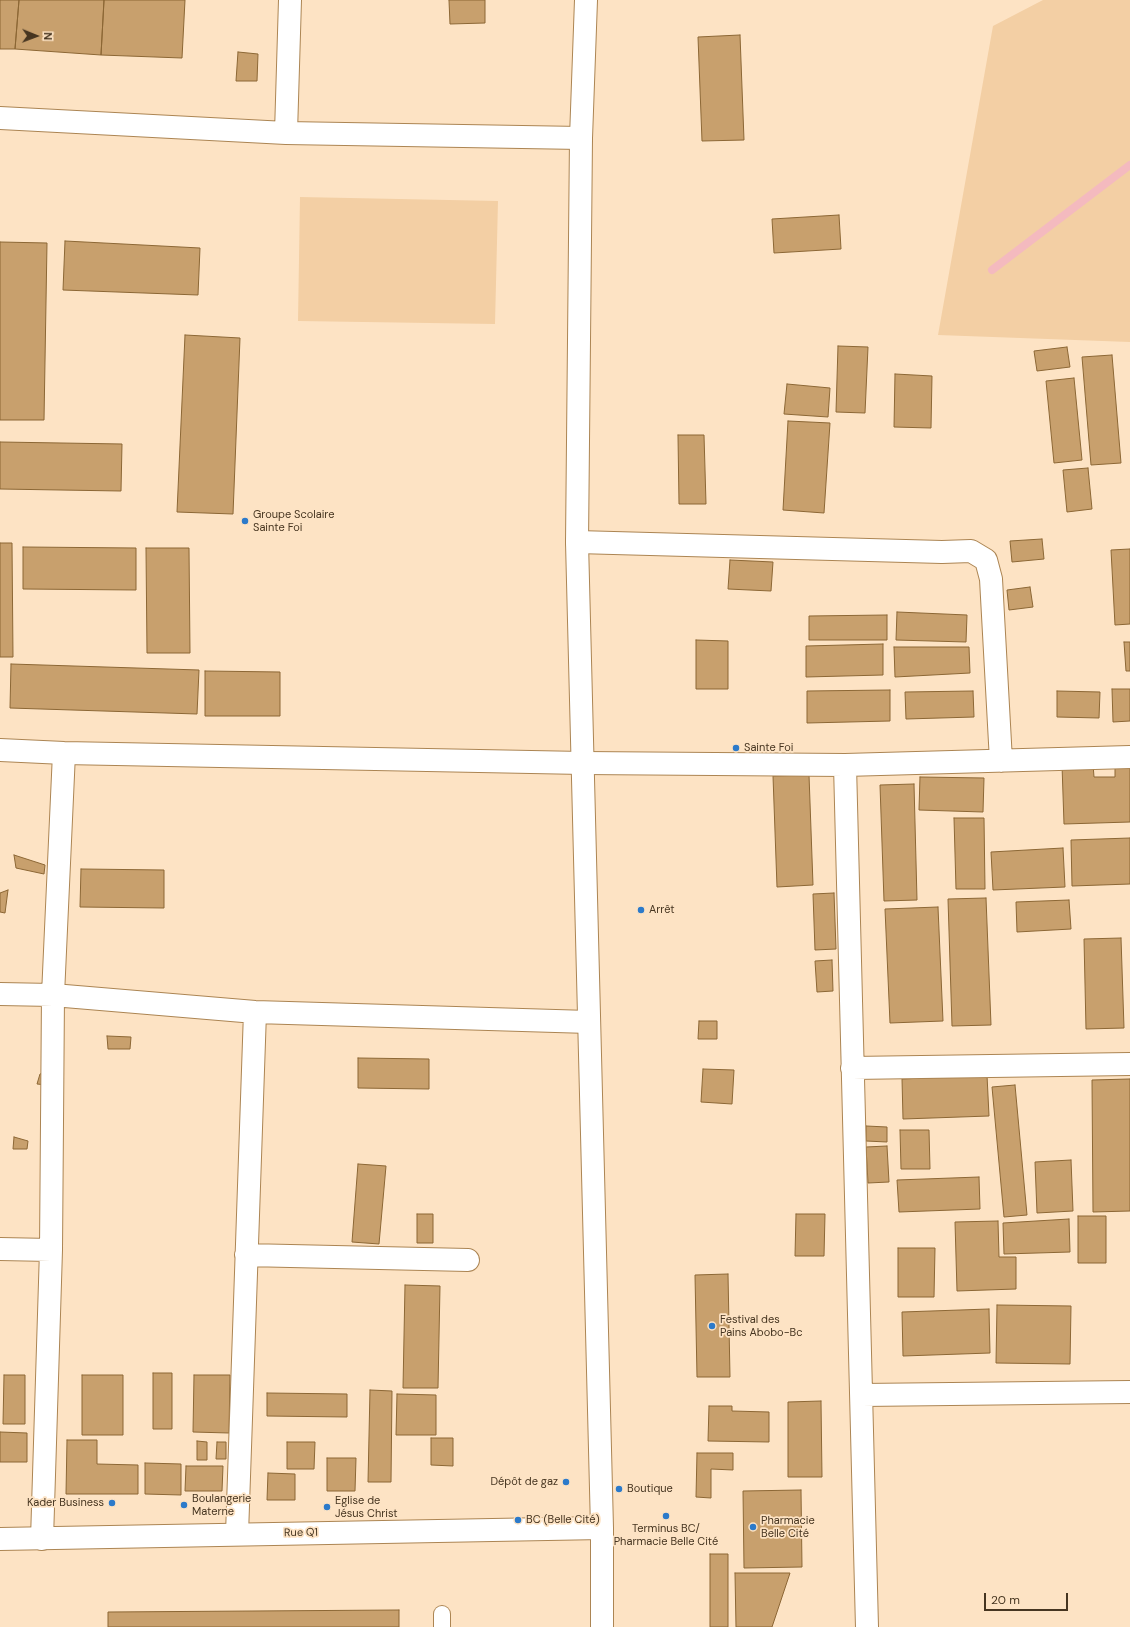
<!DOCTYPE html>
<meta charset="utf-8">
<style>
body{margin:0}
#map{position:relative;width:1130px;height:1627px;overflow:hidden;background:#fde3c4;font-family:"DM Sans",sans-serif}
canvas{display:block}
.north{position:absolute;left:16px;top:16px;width:40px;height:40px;-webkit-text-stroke:3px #fde3c4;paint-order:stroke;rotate:91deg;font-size:11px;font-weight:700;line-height:16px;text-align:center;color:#463520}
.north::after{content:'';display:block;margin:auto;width:14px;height:18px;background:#463520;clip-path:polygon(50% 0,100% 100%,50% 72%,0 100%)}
.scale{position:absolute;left:984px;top:1593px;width:84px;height:18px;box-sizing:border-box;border:2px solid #463520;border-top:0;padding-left:5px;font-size:12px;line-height:14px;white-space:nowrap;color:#463520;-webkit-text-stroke:3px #fde3c4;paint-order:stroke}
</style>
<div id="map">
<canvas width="1130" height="1627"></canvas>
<div class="north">N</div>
<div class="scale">20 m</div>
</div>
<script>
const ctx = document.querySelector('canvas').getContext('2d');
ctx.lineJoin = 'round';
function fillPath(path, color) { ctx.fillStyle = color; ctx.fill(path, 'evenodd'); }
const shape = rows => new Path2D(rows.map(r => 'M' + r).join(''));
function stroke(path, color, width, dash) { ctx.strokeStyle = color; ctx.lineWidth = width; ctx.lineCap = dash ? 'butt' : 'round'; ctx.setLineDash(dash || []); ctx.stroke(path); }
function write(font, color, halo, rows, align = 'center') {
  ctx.font = font + ' "DM Sans",sans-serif'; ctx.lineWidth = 3.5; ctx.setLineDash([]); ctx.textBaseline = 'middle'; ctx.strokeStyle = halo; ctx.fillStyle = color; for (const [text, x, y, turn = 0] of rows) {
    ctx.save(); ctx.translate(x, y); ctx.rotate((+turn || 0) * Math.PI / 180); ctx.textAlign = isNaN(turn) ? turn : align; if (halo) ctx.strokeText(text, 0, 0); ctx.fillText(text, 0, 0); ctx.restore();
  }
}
fillPath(shape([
 [1043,0,1130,0,1130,342,938,335,993,26],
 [300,197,498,201,495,324,298,321]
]), '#f3cfa4');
stroke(shape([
 [992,270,1130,165]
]), '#f4babf', 8);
const building = shape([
 [0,0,19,0,15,49,0,49,0,0],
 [19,0,104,0,101,55,15,49,19,0],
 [104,0,185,0,182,58,101,55,104,0],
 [449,0,485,0,485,23,450,24,449,0],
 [740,35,744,140,702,141,698,37,740,35],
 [238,52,258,54,257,81,236,81,238,52],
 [839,215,841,249,774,253,772,219,839,215],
 [65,241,200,248,198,295,63,290,65,241],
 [0,242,47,243,44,420,0,420,0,242],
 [185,335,240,338,233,514,177,512,185,335],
 [838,346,868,347,865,413,836,412,838,346],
 [1067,347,1070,367,1037,371,1034,351,1067,347],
 [1112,355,1121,463,1091,465,1082,357,1112,355],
 [895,374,932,376,931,428,894,427,895,374],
 [1074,378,1082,460,1054,463,1046,381,1074,378],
 [787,384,830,388,828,417,784,414,787,384],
 [788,421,830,423,824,513,783,510,788,421],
 [678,435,704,435,706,504,679,504,678,435],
 [0,442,122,444,121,491,0,489,0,442],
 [1088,468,1092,509,1067,512,1063,470,1088,468],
 [1042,539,1044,559,1012,562,1010,541,1042,539],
 [0,543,12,543,13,657,0,657,0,543],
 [23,547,136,548,136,590,23,589,23,547],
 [146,548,189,548,190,653,147,653,146,548],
 [1130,549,1130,624,1115,625,1111,550,1130,549],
 [730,560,773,562,771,591,728,589,730,560],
 [1030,587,1033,607,1009,610,1007,590,1030,587],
 [897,612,967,615,966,642,896,640,897,612],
 [887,615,887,640,809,640,809,616,887,615],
 [696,640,728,641,728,689,696,689,696,640],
 [1124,642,1130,642,1130,671,1126,671,1124,642],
 [883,644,883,675,806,677,806,646,883,644],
 [894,647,969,647,970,673,895,677,894,647],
 [11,664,199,670,197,714,10,708,11,664],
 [205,671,280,672,280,716,205,716,205,671],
 [1112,689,1130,689,1130,721,1113,722,1112,689],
 [890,690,890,721,807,723,807,691,890,690],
 [973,691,974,717,906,719,905,692,973,691],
 [1057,691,1100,692,1099,718,1057,717,1057,691],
 [1093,764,1094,777,1115,777,1115,765,1130,765,1130,822,1064,824,1062,765,1093,764],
 [809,775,813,885,777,887,773,776,809,775],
 [920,777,984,778,983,812,919,810,920,777],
 [914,784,917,900,884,901,880,785,914,784],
 [954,818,984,818,985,889,956,889,954,818],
 [1130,838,1130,884,1072,886,1071,840,1130,838],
 [1063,848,1065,887,993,890,991,852,1063,848],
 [14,855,45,865,44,874,16,868,14,855],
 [81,869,164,870,164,908,80,907,81,869],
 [8,890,5,913,0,912,0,893,8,890],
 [834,893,836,949,815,950,813,894,834,893],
 [986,898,991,1025,952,1026,948,899,986,898],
 [1069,900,1071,929,1017,932,1016,902,1069,900],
 [938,907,943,1021,890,1023,885,909,938,907],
 [1121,938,1124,1028,1086,1029,1084,939,1121,938],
 [832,960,833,991,817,992,815,961,832,960],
 [699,1021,717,1021,717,1039,698,1039,699,1021],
 [107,1036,131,1037,130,1049,108,1049,107,1036],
 [358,1058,429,1059,429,1089,358,1088,358,1058],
 [703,1069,734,1070,732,1104,701,1102,703,1069],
 [47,1071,47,1085,37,1084,40,1074,47,1071],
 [987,1075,989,1116,903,1119,902,1079,987,1075],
 [1130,1079,1130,1211,1093,1212,1092,1080,1130,1079],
 [1015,1085,1027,1215,1004,1217,992,1087,1015,1085],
 [866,1126,887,1127,887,1142,866,1141,866,1126],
 [900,1130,929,1130,930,1169,901,1169,900,1130],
 [14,1137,28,1141,27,1149,13,1149,14,1137],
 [887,1146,889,1182,868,1183,866,1147,887,1146],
 [1071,1160,1073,1211,1037,1213,1035,1162,1071,1160],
 [358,1164,386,1166,379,1244,352,1242,358,1164],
 [979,1177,980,1209,899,1212,897,1180,979,1177],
 [417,1214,433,1214,433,1243,417,1243,417,1214],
 [796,1214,825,1214,824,1256,795,1256,796,1214],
 [1078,1216,1106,1216,1106,1263,1078,1263,1078,1216],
 [1069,1219,1070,1252,1004,1254,1003,1223,1069,1219],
 [998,1221,999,1257,1016,1257,1016,1289,957,1291,955,1222,998,1221],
 [898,1248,935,1248,934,1297,898,1297,898,1248],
 [728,1274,730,1377,697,1377,695,1275,728,1274],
 [405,1285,440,1286,438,1388,403,1388,405,1285],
 [997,1305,1071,1306,1070,1364,996,1363,997,1305],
 [989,1309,990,1353,903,1356,902,1312,989,1309],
 [153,1373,172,1373,172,1429,153,1429,153,1373],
 [4,1375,25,1375,25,1424,3,1424,4,1375],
 [82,1375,123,1375,123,1435,82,1435,82,1375],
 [194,1375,230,1375,229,1433,193,1432,194,1375],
 [370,1390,392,1391,391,1482,368,1482,370,1390],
 [267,1393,347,1394,347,1417,267,1416,267,1393],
 [397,1394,436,1395,436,1435,396,1435,397,1394],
 [821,1401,822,1477,788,1477,788,1402,821,1401],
 [709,1406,732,1406,732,1411,769,1412,769,1442,708,1441,709,1406],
 [0,1432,27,1433,27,1462,0,1462,0,1432],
 [431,1438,453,1438,453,1466,431,1465,431,1438],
 [67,1440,97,1440,97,1464,138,1465,138,1494,66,1494,67,1440],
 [197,1441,207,1442,207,1460,197,1460,197,1441],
 [217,1442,226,1442,226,1459,216,1459,217,1442],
 [287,1442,315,1442,314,1469,287,1469,287,1442],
 [697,1453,733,1453,733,1470,711,1469,711,1498,696,1497,697,1453],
 [327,1458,356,1458,355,1491,327,1491,327,1458],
 [145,1463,181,1464,181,1495,145,1494,145,1463],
 [186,1466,223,1466,222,1491,185,1491,186,1466],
 [268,1473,295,1474,295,1500,267,1500,268,1473],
 [801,1490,802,1567,744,1568,743,1491,801,1490],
 [710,1554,728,1554,728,1627,710,1627,710,1554],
 [735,1573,790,1573,772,1627,736,1627,735,1573],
 [399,1610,399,1627,108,1627,108,1612,399,1610]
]);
fillPath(building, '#c8a06d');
stroke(building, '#8c6735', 1);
const lane = shape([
 [442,1627,442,1614]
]);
const street = shape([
 [0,118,286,133,581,138],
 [286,133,290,0],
 [577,542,942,552,971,551,986,560,991,579,1001,761],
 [0,750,64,753,583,763,845,765,1130,757],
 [845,765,867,1627],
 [0,994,53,995,255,1012,589,1022],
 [852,1068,1130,1064],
 [0,1249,51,1250],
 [246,1255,468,1260],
 [862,1395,1130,1392],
 [237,1534,255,1012],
 [42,1539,51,1250,53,995,64,753]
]);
const secondary = shape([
 [586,0,581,138,577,542,602,1528,602,1627],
 [0,1539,602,1528]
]);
stroke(lane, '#ac8553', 18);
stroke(street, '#ac8553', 24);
stroke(secondary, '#ac8553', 24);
stroke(lane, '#fff', 16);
stroke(street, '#fff', 22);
stroke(secondary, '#fff', 22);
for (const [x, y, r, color] of [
 [245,521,4,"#2c7aca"],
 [736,748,4,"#2c7aca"],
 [641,910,4,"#2c7aca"],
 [712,1326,4,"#2c7aca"],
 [566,1482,4,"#2c7aca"],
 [619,1489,4,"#2c7aca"],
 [112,1503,4,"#2c7aca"],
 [184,1505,4,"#2c7aca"],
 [327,1507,4,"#2c7aca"],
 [666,1516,4,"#2c7aca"],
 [518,1520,4,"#2c7aca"],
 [753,1527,4,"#2c7aca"]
]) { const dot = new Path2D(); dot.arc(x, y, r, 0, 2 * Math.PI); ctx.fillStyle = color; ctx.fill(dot); stroke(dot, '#fde3c4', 1.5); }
write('11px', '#463520', '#fde3c4', [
 ["Groupe Scolaire",253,515],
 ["Sainte Foi",253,528],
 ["Sainte Foi",744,748],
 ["Arrêt",649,910],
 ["Festival des",720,1320],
 ["Pains Abobo-Bc",720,1333],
 ["Dépôt de gaz",558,1482,"right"],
 ["Boutique",627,1489],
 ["Boulangerie",192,1499],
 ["Materne",192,1512],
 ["Eglise de",335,1501],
 ["Jésus Christ",335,1514],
 ["Kader Business",104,1503,"right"],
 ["BC (Belle Cité)",526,1520],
 ["Pharmacie",761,1521],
 ["Belle Cité",761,1534],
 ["Terminus BC/",666,1529,"center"],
 ["Pharmacie Belle Cité",666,1542,"center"]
], 'left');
write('11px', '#463520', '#fde3c4', [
 ["Rue Q1",301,1533,-1]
]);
</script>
